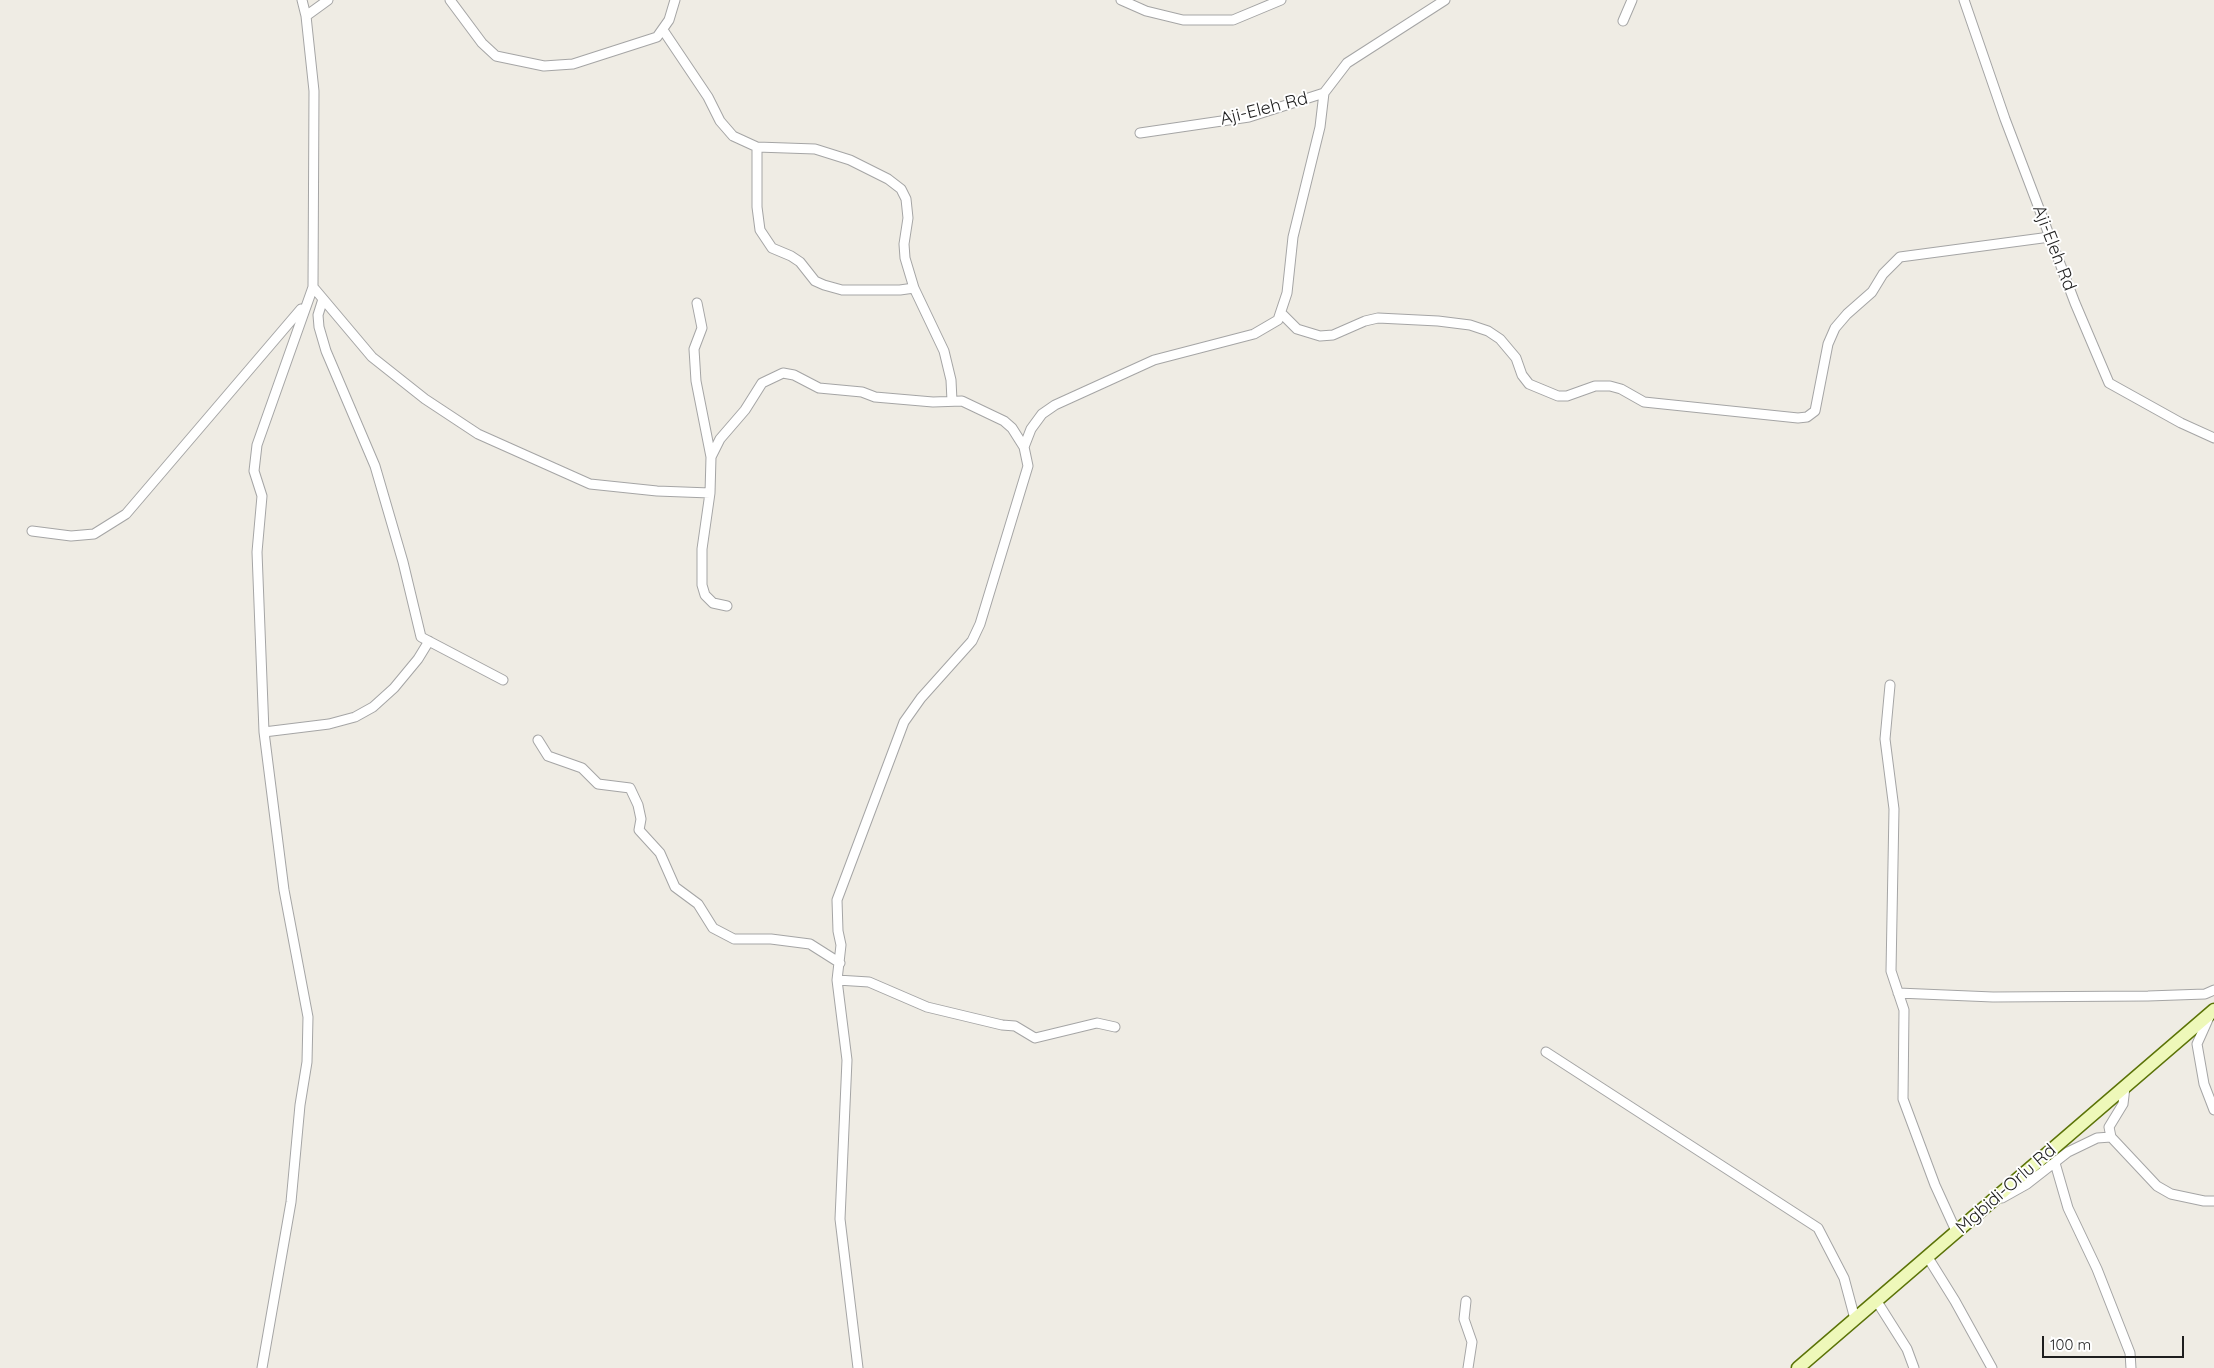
<!DOCTYPE html>
<style>
body{margin:0}
#map{position:relative;width:2214px;height:1368px;overflow:hidden;background:#efece4;font-family:Quicksand,sans-serif}
canvas{display:block}
.scale{position:absolute;left:2042px;top:1336px;width:142px;height:22px;box-sizing:border-box;border:2px solid #1e1e1e;border-top:0;padding-left:6px;font-size:15px;line-height:18px;white-space:nowrap;color:#1e1e1e;-webkit-text-stroke:4px #fff;paint-order:stroke}
</style>
<div id="map">
<canvas width="2214" height="1368"></canvas>
<div class="scale">100 m</div>
</div>
<script>
const ctx = document.querySelector('canvas').getContext('2d');
ctx.lineJoin = 'round';
const shape = rows => new Path2D(rows.map(r => 'M' + r).join(''));
function stroke(path, color, width, dash) { ctx.strokeStyle = color; ctx.lineWidth = width; ctx.lineCap = dash ? 'butt' : 'round'; ctx.setLineDash(dash || []); ctx.stroke(path); }
function write(font, color, halo, rows, align = 'center') {
  ctx.font = font + ' Quicksand,sans-serif'; ctx.lineWidth = 4; ctx.setLineDash([]); ctx.textBaseline = 'middle'; ctx.strokeStyle = halo; ctx.fillStyle = color; for (const [text, x, y, turn = 0] of rows) {
    ctx.save(); ctx.translate(x, y); ctx.rotate((+turn || 0) * Math.PI / 180); ctx.textAlign = isNaN(turn) ? turn : align; if (halo) ctx.strokeText(text, 0, 0); ctx.fillText(text, 0, 0); ctx.restore();
  }
}
const street = shape([
 [450,0,482,43,496,56,544,66,573,64,657,37,669,20,675,0],
 [1121,0,1146,11,1183,20,1233,20,1281,0],
 [1964,0,2005,119,2075,303,2109,383,2181,423,2214,438],
 [306,16,328,0],
 [1623,21,1632,0],
 [663,30,708,97,720,121,733,136,757,147,815,149,850,160,888,179,901,189,906,199,908,218,904,244,905,258,914,288,944,351,951,380,952,401],
 [1140,133,1249,117,1324,93,1347,63,1445,0],
 [757,147,757,207,760,230,772,248,791,256,800,262,815,281,824,285,842,290,900,290,914,288],
 [313,287,372,357,425,399,478,434,590,484,657,491,710,493],
 [323,299,318,315,319,327,326,351,375,466,403,562,421,637,503,680],
 [697,303,702,328,694,349,696,381,711,457,710,493,702,549,702,585,705,595,713,603,727,606],
 [1281,313,1297,329,1320,336,1333,335,1365,321,1378,318,1438,321,1470,325,1488,331,1500,339,1516,358,1522,375,1529,384,1558,396,1567,396,1595,386,1610,386,1621,389,1644,402,1798,418,1807,417,1815,411,1828,344,1835,328,1847,314,1872,292,1883,274,1900,257,2050,237],
 [1024,447,1031,429,1042,414,1055,405,1154,360,1254,334,1278,320,1287,293,1293,237,1320,127,1324,93],
 [711,457,720,439,745,410,762,383,783,373,794,375,819,388,862,392,875,397,933,402,962,401,1004,421,1012,428,1024,447,1028,466,980,624,972,641,921,698,904,722,837,900,838,931,841,945,837,980,847,1060,840,1219,858,1368],
 [32,531,71,536,94,534,126,514,301,309],
 [1890,685,1885,739,1894,809,1891,971,1904,1010,1903,1099,1935,1185,1956,1231],
 [264,732,329,724,355,717,373,707,394,688,418,659,429,641],
 [538,740,548,756,582,768,598,784,630,788,638,805,641,819,639,830,660,853,675,887,698,904,713,928,734,939,771,939,810,944,840,963],
 [837,980,869,982,927,1007,1002,1025,1015,1026,1035,1038,1097,1023,1115,1027],
 [1898,993,1993,997,2148,996,2205,994,2214,990],
 [2210,1015,2197,1044,2204,1084,2214,1110],
 [1546,1052,1818,1228,1844,1278,1855,1319],
 [2125,1087,2123,1104,2109,1127,2111,1137,2157,1186,2171,1194,2204,1201,2214,1201],
 [2055,1163,2068,1208,2097,1269,2130,1353,2131,1368],
 [2002,1198,2027,1184,2068,1152,2097,1138,2111,1137],
 [1927,1256,1955,1301,1992,1368],
 [1876,1300,1907,1349,1914,1368],
 [1466,1301,1464,1319,1472,1342,1468,1368],
 [262,1368,291,1202,300,1105,307,1062,308,1017,284,890,264,732,257,552,262,496,254,471,257,445,313,287,314,91,306,16,302,0]
]);
const secondary = shape([
 [1798,1368,2214,1010]
]);
stroke(street, '#a5a5a5', 11);
stroke(secondary, '#5b7307', 15);
stroke(street, '#fff', 9);
stroke(secondary, '#eef8b9', 12);
write('18px', '#1e1e1e', '#fff', [
 ["Aji-Eleh Rd",1264,109,-14],
 ["Aji-Eleh Rd",2054,248,69],
 ["Mgbidi-Orlu Rd",2006,1189,-41]
]);
</script>
